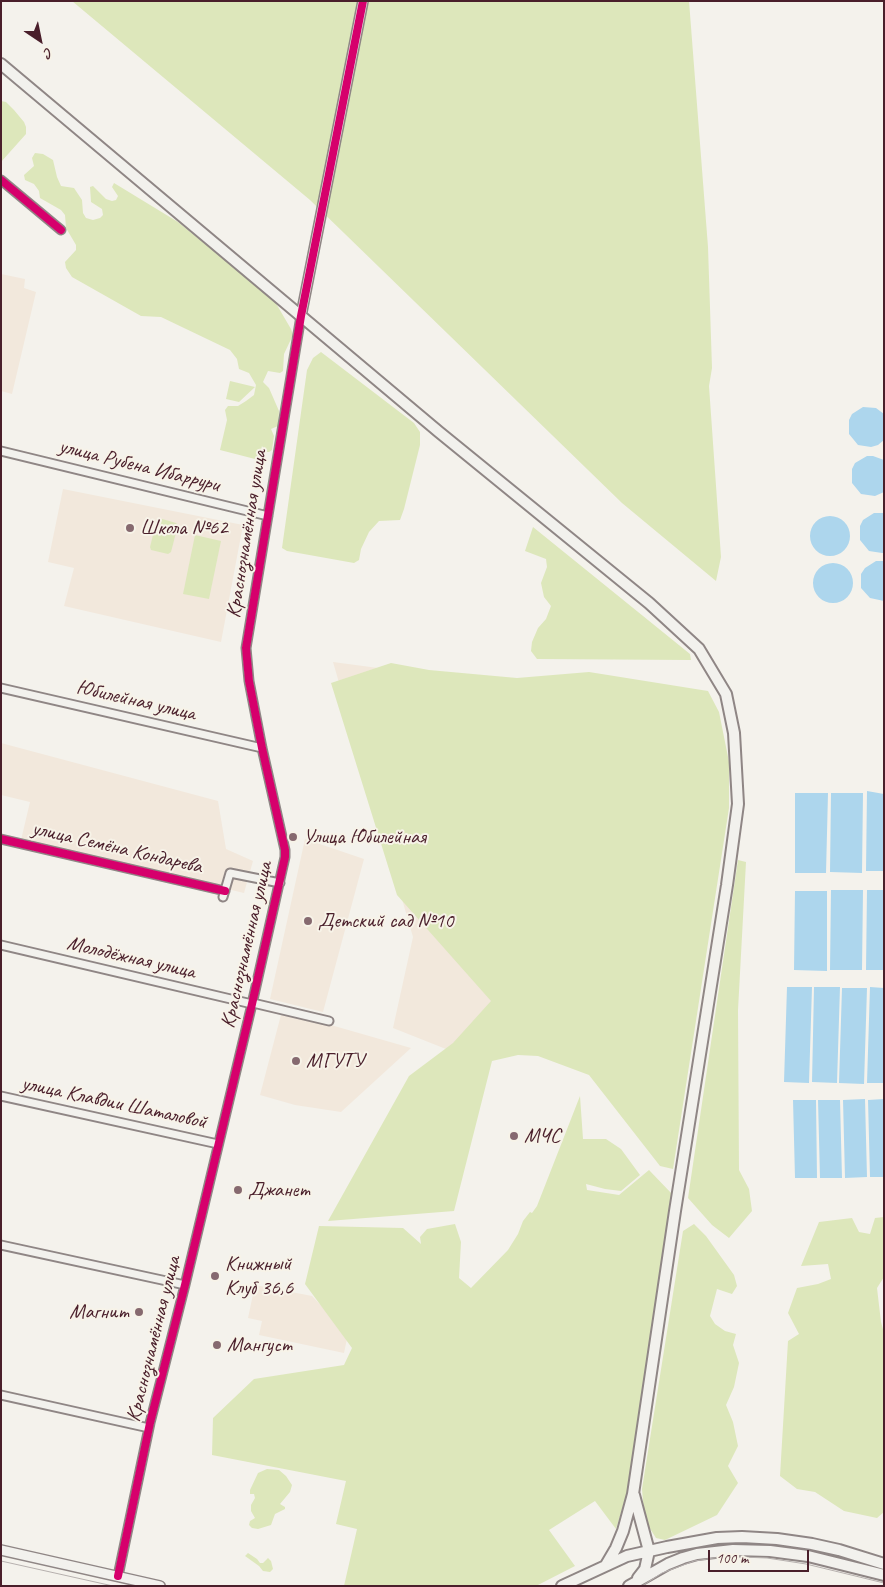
<!DOCTYPE html>
<meta charset="utf-8">
<style>
body{margin:0}
#map{position:relative;width:885px;height:1587px;overflow:hidden;background:#f4f2ec;font-family:Caveat,sans-serif}
canvas{display:block}
.frame{position:absolute;inset:0;border:2px solid #4a1f2b;pointer-events:none}
.north{position:absolute;left:15px;top:15px;width:50px;height:50px;-webkit-text-stroke:4px #f7f3e8;paint-order:stroke;rotate:146deg;font-size:14px;font-weight:700;line-height:20px;text-align:center;color:#4a1f2b}
.north::after{content:'';display:block;margin:auto;width:18px;height:22px;background:#4a1f2b;clip-path:polygon(50% 0,100% 100%,50% 72%,0 100%)}
.scale{position:absolute;left:708px;top:1550px;width:101px;height:22px;box-sizing:border-box;border:2px solid #4a1f2b;border-top:0;padding-left:6px;font-size:15px;line-height:18px;white-space:nowrap;color:#4a1f2b;-webkit-text-stroke:4px #f7f3e8;paint-order:stroke}
</style>
<div id="map">
<canvas width="885" height="1587"></canvas>
<div class="frame"></div>
<div class="north">С</div>
<div class="scale">100 m</div>
</div>
<script>
const ctx = document.querySelector('canvas').getContext('2d');
ctx.lineJoin = 'round';
function fillPath(path, color) { ctx.fillStyle = color; ctx.fill(path, 'evenodd'); }
const shape = rows => new Path2D(rows.map(r => 'M' + r).join(''));
function stroke(path, color, width, dash) { ctx.strokeStyle = color; ctx.lineWidth = width; ctx.lineCap = dash ? 'butt' : 'round'; ctx.setLineDash(dash || []); ctx.stroke(path); }
function write(font, color, halo, rows, align = 'center') {
  ctx.font = font + ' Caveat,sans-serif'; ctx.lineWidth = 4; ctx.setLineDash([]); ctx.textBaseline = 'middle'; ctx.strokeStyle = halo; ctx.fillStyle = color; for (const [text, x, y, turn = 0] of rows) {
    ctx.save(); ctx.translate(x, y); ctx.rotate((+turn || 0) * Math.PI / 180); ctx.textAlign = isNaN(turn) ? turn : align; if (halo) ctx.strokeText(text, 0, 0); ctx.fillText(text, 0, 0); ctx.restore();
  }
}
fillPath(shape([
 [1,274,25,279,24,288,36,292,12,394,1,391],
 [63,489,243,525,221,642,64,606,74,568,48,562],
 [333,662,393,670,582,932,456,1053,393,1028,413,937],
 [1,743,218,801,226,849,253,861,244,893,21,840,30,802,1,795],
 [305,839,364,859,323,1012,270,999],
 [282,1011,411,1048,341,1112,295,1105,260,1095],
 [255,1285,312,1296,348,1334,344,1353,259,1335,262,1321,248,1318]
]), '#f2e8dc');
fillPath(shape([
 [72,1,689,1,708,247,712,368,709,386,721,557,716,581,622,503,310,200],
 [1,101,6,102,14,110,24,122,26,127,26,134,1,162],
 [35,153,43,154,53,160,57,177,61,186,74,188,82,200,83,213,86,218,93,220,100,218,103,215,102,209,91,202,90,187,93,186,106,199,112,201,116,200,118,196,112,187,114,183,178,222,274,300,291,329,293,335,284,354,283,371,280,373,268,371,263,382,269,388,279,411,278,426,271,429,274,436,272,450,269,452,266,452,262,446,259,458,255,459,220,450,227,420,225,410,228,406,238,406,246,401,254,395,256,385,249,373,239,369,237,359,230,350,161,317,141,316,72,277,66,268,65,262,76,250,76,245,66,228,65,215,61,210,40,198,39,191,34,184,25,180,24,175,34,166,32,158],
 [321,352,414,423,420,432,420,445,404,509,400,520,379,521,369,532,361,549,359,560,354,563,287,551,282,548,307,370,313,358],
 [230,381,255,387,239,402,226,399],
 [159,518,176,523,178,525,171,552,168,554,151,550,150,547,157,519],
 [533,527,690,654,691,660,537,659,531,651,532,642,538,628,546,619,551,606,544,597,541,583,547,567,546,559,525,551],
 [195,535,221,541,209,599,183,594],
 [391,663,429,670,517,678,589,672,708,691,719,712,729,762,729,808,673,1169,660,1166,589,1075,538,1056,518,1055,492,1061,454,1211,328,1221,409,1076,453,1043,491,1001,397,895,331,683],
 [738,860,746,862,738,1010,739,1170,749,1189,752,1211,729,1238,712,1225,688,1198],
 [580,1096,583,1139,606,1139,621,1149,640,1175,621,1191,605,1189,586,1184,587,1190,619,1195,649,1170,673,1195,628,1490,616,1529,595,1501,549,1530,575,1566,536,1586,344,1586,357,1529,336,1524,346,1481,212,1455,213,1418,254,1379,344,1365,352,1348,305,1284,319,1226,403,1228,421,1244,420,1237,427,1229,455,1224,461,1242,459,1278,471,1288,508,1250,518,1234,523,1221,530,1212,532,1213,537,1206],
 [884,1217,884,1277,877,1288,881,1322,884,1333,884,1512,877,1518,844,1511,815,1492,797,1489,780,1476,788,1341,799,1334,788,1313,797,1288,818,1284,831,1279,828,1264,801,1266,819,1222,852,1218,859,1232,870,1234,875,1218],
 [694,1224,706,1236,734,1275,737,1286,732,1294,717,1289,710,1316,715,1324,725,1331,736,1334,733,1345,739,1363,734,1387,726,1405,733,1422,738,1446,728,1466,738,1483,717,1515,665,1540,656,1538,649,1527,644,1513,642,1489,683,1231],
 [267,1469,279,1470,286,1476,292,1485,290,1492,280,1504,285,1507,285,1509,275,1514,271,1525,258,1529,252,1528,249,1525,250,1521,255,1518,251,1511,251,1505,255,1498,254,1494,250,1494,250,1490,258,1473],
 [248,1553,257,1559,260,1563,263,1563,268,1558,271,1561,273,1569,270,1572,263,1571,259,1566,245,1556]
]), '#dde7bb');
fillPath(shape([
 [863,407,876,408,884,414,884,440,878,445,871,447,858,445,849,434,849,420,852,414],
 [867,456,873,456,884,460,884,492,875,496,861,494,852,483,852,469,855,463],
 [874,513,884,513,884,553,882,553,869,551,860,540,860,526,863,520],
 '810 536a20 20 0 1 1 40 0a20 20 0 1 1-40 0Z',
 [876,561,884,561,884,601,870,598,861,588,861,574,865,568],
 '813 583a20 20 0 1 1 40 0a20 20 0 1 1-40 0Z',
 [867,791,884,794,884,871,866,871],
 [795,793,828,793,826,873,795,873],
 [831,793,863,793,862,873,830,872],
 [831,890,863,890,862,970,830,970],
 [867,890,884,890,884,970,866,970],
 [795,891,827,891,827,971,794,970],
 [787,987,812,987,809,1083,784,1082],
 [814,987,840,987,837,1083,812,1082],
 [870,987,884,988,884,1083,867,1083],
 [842,988,867,988,864,1084,839,1083],
 [865,1099,867,1177,845,1178,843,1100],
 [884,1099,884,1177,870,1177,868,1100],
 [793,1100,816,1100,817,1178,795,1178],
 [818,1100,840,1100,842,1178,820,1178]
]), '#add6ed');
const minor = shape([
 [1,180,61,230],
 [1,451,268,516],
 [1,688,262,748],
 [1,839,225,891],
 [223,897,230,873,280,883],
 [1,945,252,1004],
 [253,1003,329,1021],
 [1,1096,218,1144],
 [1,1245,185,1285],
 [1,1395,149,1428],
 [118,1576,150,1423,185,1285,252,1004,285,857,285,850,262,748,249,681,246,648,301,316]
]);
const tertiary = shape([
 [301,316,363,1],
 [1,1550,160,1586]
]);
const secondary = shape([
 [1,64,439,432,649,603,699,649,726,694,734,733,738,804,727,885,675,1211,633,1494,623,1531,616,1548,606,1565],
 [634,1495,649,1551,645,1569,638,1578],
 [562,1586,627,1556,667,1547,717,1538,742,1537,777,1539,812,1544,839,1550,884,1564],
 [629,1586,668,1564,683,1558,697,1554,733,1550,770,1551,808,1556,884,1575]
]);
stroke(minor, '#8f8685', 11);
stroke(tertiary, '#8f8685', 12);
stroke(secondary, '#8f8685', 14);
stroke(minor, '#f2f1ed', 7);
stroke(tertiary, '#f2f1ed', 9);
stroke(secondary, '#f2f1ed', 10);
stroke(shape([
 [1,1561,113,1586],
 [642,1586,662,1573,694,1561,714,1558,741,1557,767,1558,806,1564,884,1583]
]), '#b6b0ae', 1);
stroke(shape([
 [1,180,61,230],
 [1,839,225,891],
 [118,1576,150,1423,185,1285,252,1004,285,857,285,850,262,748,249,681,246,648,301,316,363,1]
]), '#d6006c', 8);
for (const [x, y, r, color] of [
 [130,528,5,"#86696f"],
 [293,837,5,"#86696f"],
 [308,921,5,"#86696f"],
 [296,1061,5,"#86696f"],
 [514,1136,5,"#86696f"],
 [238,1190,5,"#86696f"],
 [215,1276,5,"#86696f"],
 [139,1312,5,"#86696f"],
 [217,1345,5,"#86696f"]
]) { const dot = new Path2D(); dot.arc(x, y, r, 0, 2 * Math.PI); ctx.fillStyle = color; ctx.fill(dot); stroke(dot, '#f7f3e8', 2); }
write('21px', '#4a1f2b', '#f7f3e8', [
 ["улица Рубена Ибаррури",139,466,14],
 ["Краснознамённая улица",247,534,-81],
 ["Юбилейная улица",136,701,13],
 ["улица Семёна Кондарева",117,848,13],
 ["Краснознамённая улица",247,945,-77],
 ["Молодёжная улица",131,958,13],
 ["улица Клавдии Шаталовой",114,1103,12],
 ["Краснознамённая улица",154,1339,-76]
]);
write('21px', '#4a1f2b', '#f7f3e8', [
 ["Школа №62",140,528],
 ["Улица Юбилейная",303,837],
 ["Детский сад №10",318,921],
 ["МГУТУ",306,1061],
 ["МЧС",524,1136],
 ["Джанет",248,1190],
 ["Книжный",225,1264],
 ["Клуб 36,6",225,1288],
 ["Магнит",129,1312,"right"],
 ["Мангуст",227,1345]
], 'left');
</script>
